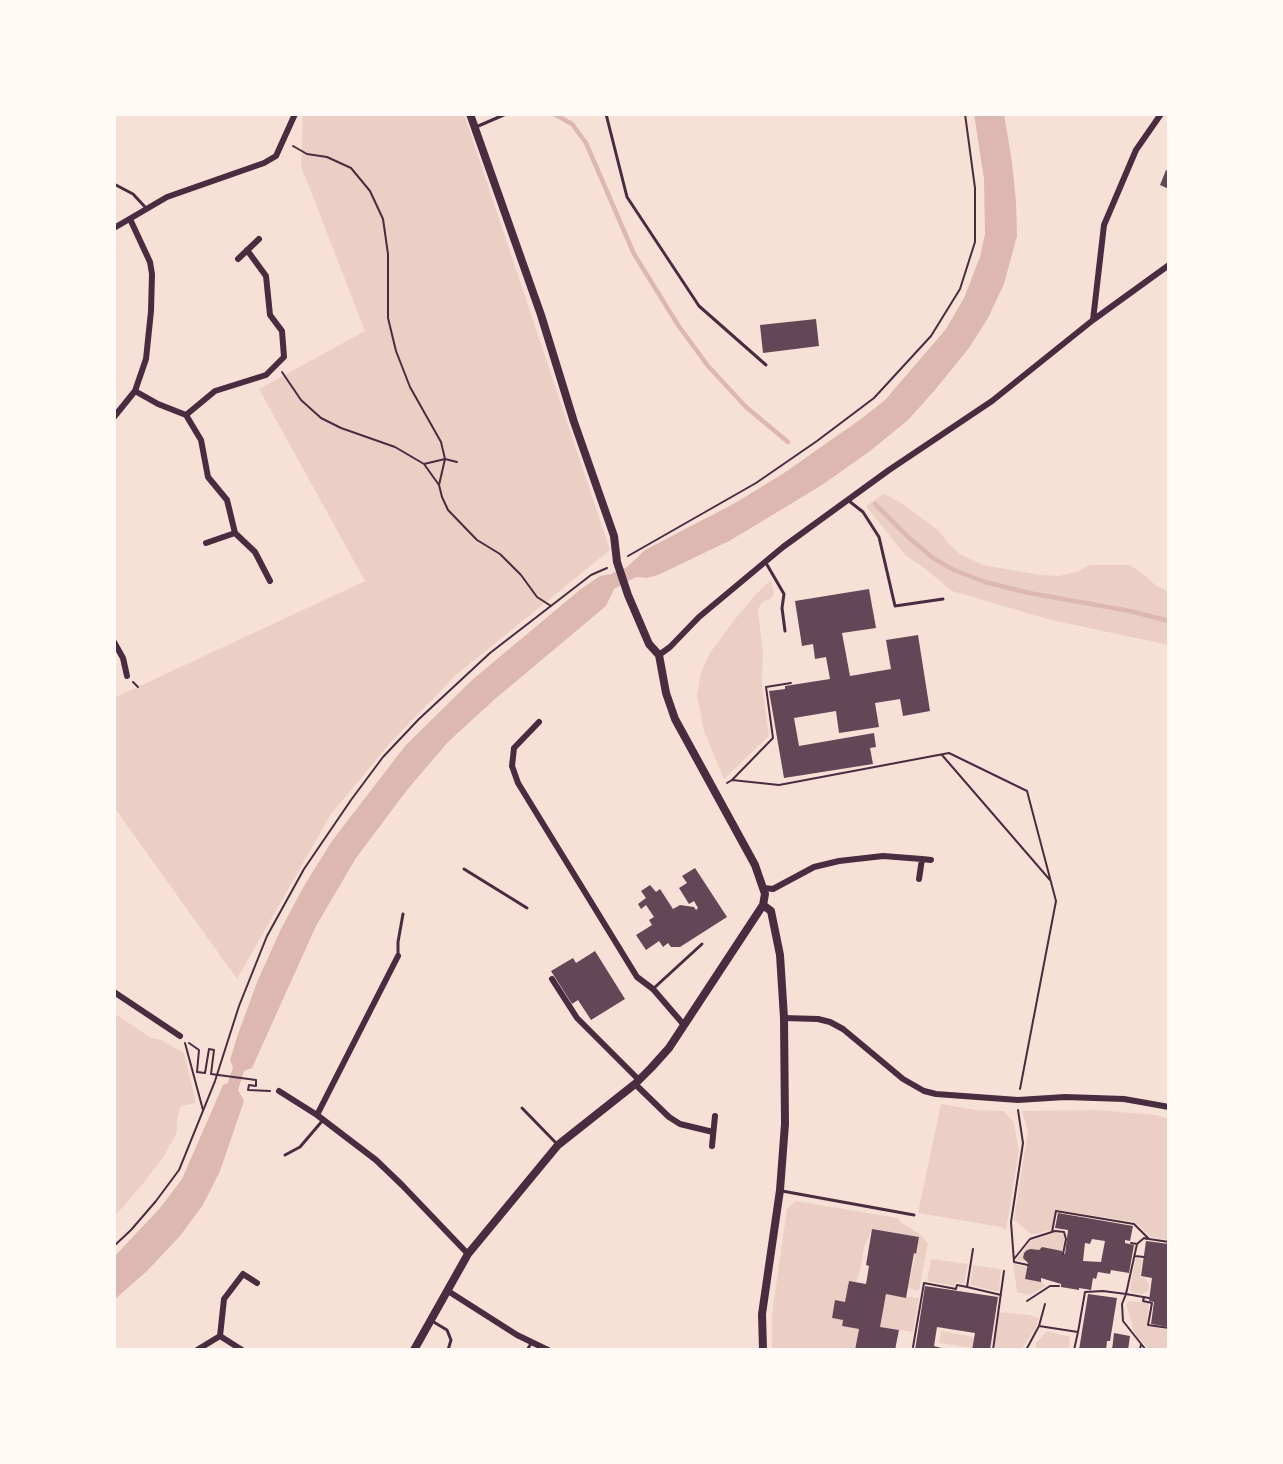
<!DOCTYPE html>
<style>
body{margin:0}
#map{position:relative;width:1283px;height:1464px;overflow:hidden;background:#f7e1d7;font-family:Figtree,sans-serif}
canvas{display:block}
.frame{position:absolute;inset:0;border:116px solid #fffaf5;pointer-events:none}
</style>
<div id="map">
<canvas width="1283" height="1464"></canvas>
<div class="frame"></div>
</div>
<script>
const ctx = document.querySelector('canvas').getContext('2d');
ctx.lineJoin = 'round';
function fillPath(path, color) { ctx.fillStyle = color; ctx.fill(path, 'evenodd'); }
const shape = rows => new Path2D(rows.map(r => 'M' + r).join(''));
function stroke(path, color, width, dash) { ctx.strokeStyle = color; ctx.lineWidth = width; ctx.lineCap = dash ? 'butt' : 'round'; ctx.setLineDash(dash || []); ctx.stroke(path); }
fillPath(shape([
 [303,114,464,114,610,550,456,675,392,741,331,814,237,979,114,807,114,698,365,581,259,389,365,331,301,166],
 [884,494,898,501,938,530,950,545,960,554,983,565,1040,575,1059,576,1076,572,1090,565,1130,565,1146,576,1155,585,1169,592,1169,645,1051,620,952,591,923,567,906,556,866,506],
 [771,580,774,594,770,599,763,602,759,607,758,612,763,650,762,686,769,736,724,779,704,731,697,695,701,672,710,653,732,623,755,595],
 [114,1013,151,1038,161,1040,184,1053,196,1103,181,1106,177,1120,177,1132,164,1156,142,1185,114,1217],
 [941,1104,976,1110,1004,1111,1014,1123,1019,1151,1006,1230,1001,1227,918,1213],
 [1096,1110,1156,1115,1169,1119,1169,1240,1151,1237,1135,1222,1056,1210,1051,1230,1036,1234,1031,1234,1014,1220,1028,1131,1022,1111],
 [796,1201,898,1218,902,1223,921,1235,928,1243,919,1291,908,1288,919,1237,872,1229,864,1247,860,1272,856,1282,849,1281,845,1302,835,1301,832,1318,843,1320,842,1326,859,1329,855,1350,772,1350,772,1314,787,1209],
 [1054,1233,1063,1234,1065,1237,1062,1250,1056,1251,1042,1247,1039,1250,1031,1249,1024,1253,1023,1258,1025,1261,1016,1260,1031,1241],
 [1136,1258,1142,1259,1140,1277,1145,1278,1149,1284,1148,1291,1143,1294,1132,1293,1130,1289],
 [931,1259,968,1264,964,1284,956,1282,955,1286,927,1281],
 [1013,1264,1028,1267,1046,1286,1030,1295,1017,1292],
 [973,1265,1001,1269,999,1292,970,1285],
 [886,1294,919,1298,913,1332,880,1327],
 [1130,1301,1149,1303,1147,1326,1164,1329,1169,1332,1169,1350,1149,1350,1134,1332,1126,1304],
 [999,1312,1030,1315,1038,1318,1037,1326,1021,1350,1005,1350,994,1347],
 [941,1331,974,1337,972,1348,939,1343],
 [1047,1331,1070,1337,1069,1350,1036,1349,1036,1343]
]), '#ebcfc5');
fillPath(shape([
 [974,114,1004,114,1012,162,1016,202,1017,236,1004,284,988,318,969,348,934,391,908,420,870,451,822,485,731,540,658,575,647,578,636,577,614,589,606,606,495,699,448,742,407,790,356,858,316,926,252,1068,244,1071,238,1090,244,1101,220,1171,203,1205,180,1236,147,1271,114,1300,114,1257,160,1208,182,1179,223,1085,228,1083,233,1067,230,1060,238,1034,258,980,281,929,304,886,332,841,405,746,472,680,581,589,600,576,611,574,627,567,645,550,737,502,784,473,861,419,885,400,946,329,964,298,980,257,985,234,984,179]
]), '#dcb8b0');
stroke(shape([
 [554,114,572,124,586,143,634,254,678,325,708,366,746,407,788,442],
 [875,504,908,537,933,558,954,570,985,582,1029,593,1130,611,1169,621]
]), '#dcb8b0', 4.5);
fillPath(shape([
 [1166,170,1169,171,1169,189,1160,185],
 [816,319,819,346,763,353,760,325],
 [869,589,876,628,842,633,850,676,891,669,886,640,918,635,930,711,903,716,900,699,875,703,879,727,839,733,836,711,794,718,799,746,874,733,876,747,870,748,873,764,784,778,769,691,785,689,785,686,830,679,826,657,815,659,813,644,802,646,795,601],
 [695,868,727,917,680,947,671,947,668,943,663,947,659,941,646,950,636,935,652,925,649,920,654,917,646,905,641,909,638,904,646,898,641,891,650,885,656,892,660,889,673,909,680,905,694,907,696,910,698,908,694,901,689,904,679,888,687,883,682,876],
 [595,951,625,999,591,1020,578,1000,572,1004,551,971,573,958,576,963],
 [1058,1213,1133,1226,1130,1241,1125,1240,1125,1243,1134,1245,1129,1273,1111,1270,1110,1274,1098,1272,1096,1279,1093,1278,1091,1290,1079,1288,1079,1290,1061,1287,1061,1284,1041,1278,1041,1282,1025,1279,1028,1263,1023,1258,1024,1253,1027,1250,1031,1249,1039,1250,1042,1247,1062,1251,1062,1253,1065,1254,1068,1230,1055,1228],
 [1092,1239,1105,1241,1101,1262,1083,1261,1085,1243,1090,1244],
 [872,1229,919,1237,916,1254,914,1253,906,1298,886,1294,880,1327,899,1330,895,1350,855,1350,859,1329,842,1326,843,1320,832,1318,835,1300,845,1302,849,1281,866,1284,869,1266,866,1265],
 [1146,1241,1169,1244,1169,1327,1151,1324,1154,1302,1149,1301,1152,1278,1141,1276],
 [925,1286,998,1297,990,1350,972,1350,975,1333,937,1327,934,1346,949,1350,915,1350],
 [1088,1294,1117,1298,1110,1341,1107,1341,1106,1350,1079,1350],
 [1114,1333,1130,1336,1128,1350,1112,1350]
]), '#644757');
stroke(shape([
 [293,146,307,154,327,157,351,168,370,191,383,219,388,254,388,318,396,351,410,387,441,442,445,459,439,485],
 [282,372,301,400,321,418,341,428,395,447,424,464,439,485,442,497,448,510,477,540,500,554,521,575,537,597,551,606],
 [424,464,445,459,457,462],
 [628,556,756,483,817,441,874,398,931,336,960,289,975,242,975,188,965,114],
 [133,682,138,687],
 [942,755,1050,880],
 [732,780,773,738,766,687,791,683],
 [727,783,732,780,779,785,949,753,1027,791,1056,901,1020,1089],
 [185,1043,203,1110],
 [189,1043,199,1050,197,1072,205,1073,209,1049,214,1050,211,1074,256,1080],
 [256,1080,256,1086,249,1085,248,1090,270,1091],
 [1018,1110,1023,1143,1011,1222,1014,1262,1028,1265],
 [1052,1232,1056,1211,1134,1224,1149,1239,1169,1242],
 [1131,1243,1137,1244,1126,1294,1149,1298],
 [1137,1244,1144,1238,1147,1239],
 [114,1246,131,1230,156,1201,179,1170,215,1081,239,1006,267,936,304,869,351,800,383,757,419,719,490,653,591,575,607,568],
 [973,1249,967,1287,1001,1295],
 [1135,1256,1144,1257],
 [1014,1259,1030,1239,1055,1231,1064,1232,1066,1239,1063,1254],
 [1144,1297,1143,1301,1152,1303,1148,1325,1169,1328],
 [1027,1301,1050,1286,1059,1286],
 [1039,1326,1045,1304],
 [913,1347,924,1283,956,1289,957,1285,967,1287],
 [993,1350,1004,1271],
 [1026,1350,1039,1326,1078,1332,1085,1292,1103,1291,1126,1294,1122,1304,1123,1321,1146,1350],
 [1074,1350,1078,1332],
 [1140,1350,1141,1344]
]), '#4a2c40', 2);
stroke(shape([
 [606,114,627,197,699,306,766,365],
 [476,127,506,114],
 [114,184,133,194,146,208],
 [849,501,863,512,879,537,895,606,943,599],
 [766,563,784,594,782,608,785,631],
 [464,869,527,908],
 [398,956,398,942,403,914],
 [654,988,702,944],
 [522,1108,557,1144],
 [285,1155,300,1147,323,1120],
 [782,1191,914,1215],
 [432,1321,447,1330,451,1340,448,1350],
 [527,1350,532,1342]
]), '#4a2c40', 3);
stroke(shape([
 [114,228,167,197,264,163,276,156,295,114],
 [238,259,259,239],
 [1093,320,1104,225,1136,150,1161,114],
 [135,391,158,404,186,415,201,440,208,477,227,500,235,533,255,552,270,581],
 [186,415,215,391,266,375,284,357,282,331,270,315,266,276,247,250],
 [114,417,135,391,146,359,151,311,152,274,150,262,130,219],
 [206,543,235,533],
 [114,642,123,658,127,676],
 [659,655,670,647,699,617,783,547,889,470,992,401,1093,320,1169,265],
 [539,722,514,748,512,766,518,783,637,977,653,989,684,1025],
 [919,879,922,859,931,860],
 [764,888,773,889,814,867,839,861,883,856,922,859],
 [552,979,577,1018,639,1080],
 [114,992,180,1036],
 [784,1018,818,1019,830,1022,843,1029,903,1079,924,1091,936,1094,1018,1100,1065,1097,1124,1099,1169,1107],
 [635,1084,669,1117,680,1124,713,1132],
 [279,1091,317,1115,376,1160,402,1185,468,1254],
 [317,1115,398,956],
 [712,1146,715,1116],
 [448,1291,517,1335,548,1350],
 [220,1336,242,1350],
 [197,1350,220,1336,224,1299,243,1274,257,1283]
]), '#4a2c40', 6);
stroke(shape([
 [414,1350,468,1254,558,1145,635,1084,651,1068,669,1048,763,905,765,894,755,865,675,719,666,693,659,655,649,644,628,595,617,562,614,536,574,422,541,315,470,114],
 [763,1350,762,1314,780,1190,785,1124,784,1018,780,955,771,911,763,905]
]), '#4a2c40', 8);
</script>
